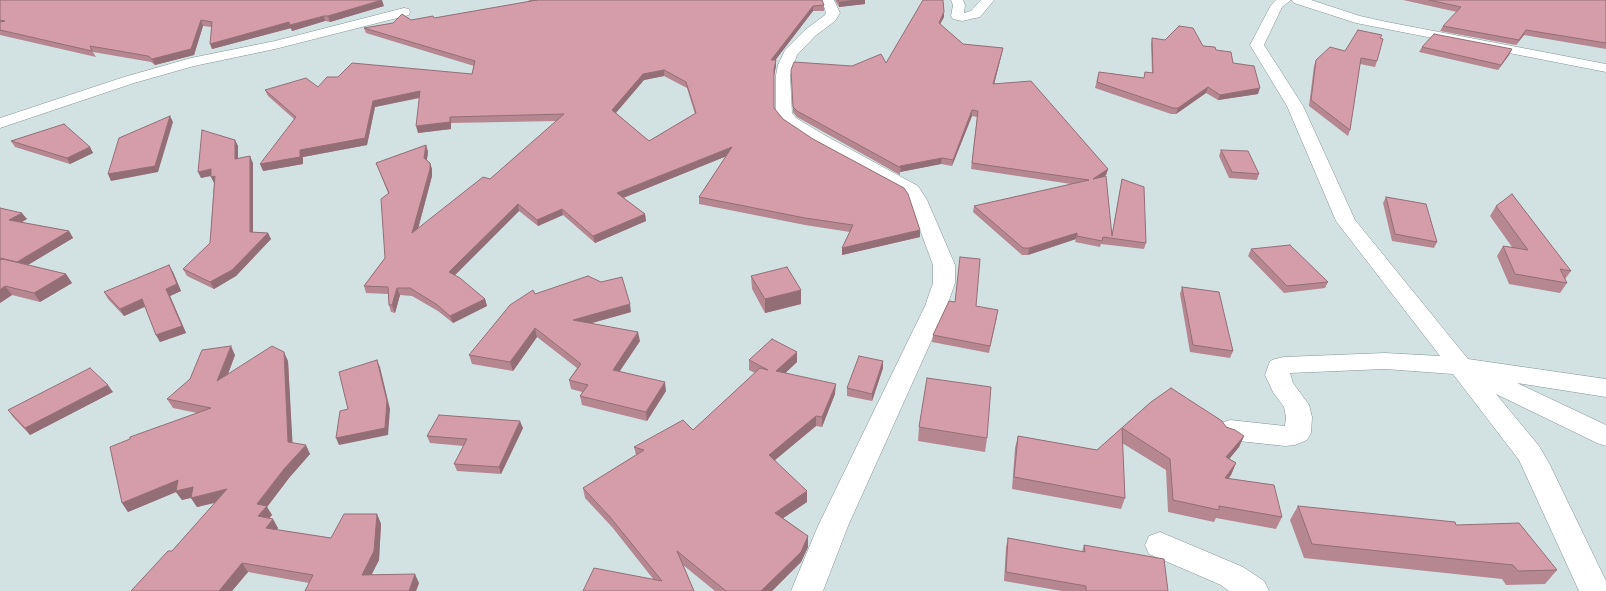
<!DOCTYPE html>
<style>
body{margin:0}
canvas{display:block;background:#d2e2e3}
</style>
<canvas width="1606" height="591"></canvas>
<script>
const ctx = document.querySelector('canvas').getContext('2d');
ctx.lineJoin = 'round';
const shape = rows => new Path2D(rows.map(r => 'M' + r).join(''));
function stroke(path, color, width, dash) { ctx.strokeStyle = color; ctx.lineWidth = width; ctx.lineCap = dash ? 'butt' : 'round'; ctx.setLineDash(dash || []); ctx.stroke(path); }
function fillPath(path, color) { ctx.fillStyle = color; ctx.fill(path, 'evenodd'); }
const street = shape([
 [822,0,834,0,840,13,835,21,815,36,797,55,790,75,792,113,796,118,826,136,918,186,927,200,955,265,955,283,947,306,848,526,823,591,791,591,818,526,925,306,933,283,933,265,909,200,904,194,814,144,784,124,776,114,776,75,778,65,785,50,805,30,825,15,826,13,822,0],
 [951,0,963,0,965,5,964,13,971,11,981,0,994,0,980,17,962,21,953,19,951,16,953,5,951,0],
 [1276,0,1291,0,1282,7,1264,45,1303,106,1355,220,1468,359,1606,379,1606,397,1517,383,1606,425,1606,446,1597,443,1496,394,1539,446,1549,463,1606,581,1606,591,1579,591,1519,460,1453,374,1385,369,1290,373,1293,383,1309,405,1312,417,1311,433,1307,440,1295,445,1285,446,1230,440,1221,437,1217,430,1221,423,1230,420,1285,426,1286,417,1284,407,1273,392,1265,375,1270,361,1275,359,1284,357,1385,353,1440,356,1336,221,1287,106,1250,45,1271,5,1276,0],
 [1292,0,1311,0,1360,16,1387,22,1606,64,1606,72,1356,23,1294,3,1292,0],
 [404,8,409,9,410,12,409,15,275,49,194,66,134,83,0,128,0,118,124,77,191,58,275,41,404,8],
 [1160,532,1243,567,1264,581,1269,591,1229,591,1221,585,1149,554,1145,545,1149,536,1160,532]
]);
stroke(street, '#849294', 1);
fillPath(street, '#fff');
fillPath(shape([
 [0,0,384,6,330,22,325,21,292,31,291,28,212,49,211,27,203,26,194,55,155,65,151,62,93,52,96,57,0,35],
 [528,0,822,0,824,5,824,11,813,11,775,60,776,66,774,75,774,108,783,119,920,230,920,237,842,255,842,248,850,232,805,225,699,204,699,197,726,156,623,198,645,214,646,221,595,243,563,215,538,226,519,211,455,275,485,299,487,306,453,323,438,311,412,296,400,295,395,313,391,312,389,305,388,294,366,293,364,286,385,258,388,193,376,163,426,145,428,152,427,160,430,163,432,169,432,176,418,229,490,179,557,121,451,123,451,129,418,133,420,98,375,107,367,145,303,157,303,164,263,171,294,119,268,96,265,90,318,87,472,74,474,66,366,33,364,28,411,20,434,18,531,2],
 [664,76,687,88,695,114,649,141,616,113,644,80],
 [835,0,865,0,865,4,839,7],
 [1403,0,1606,0,1606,49,1524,35,1516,45,1440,31,1443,26,1457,12],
 [944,12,944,17,940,24,963,44,1003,48,1002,53,994,83,1108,169,1106,175,1103,177,1112,234,1122,179,1146,243,1144,249,1101,244,1100,247,1075,242,1076,239,1028,255,1022,255,973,212,974,206,1071,184,971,169,977,117,972,116,952,166,941,164,900,172,900,175,797,117,793,112,792,75,852,66,886,63],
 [1152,38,1203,46,1216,50,1233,63,1258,94,1218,100,1206,93,1176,114,1171,114,1095,88,1099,72,1144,78,1145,72,1152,73,1151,44],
 [1380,38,1377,61,1375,67,1360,64,1350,130,1348,136,1309,106,1314,66,1316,60,1345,51],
 [1422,47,1509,55,1498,70,1419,52],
 [235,140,238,146,238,158,253,163,253,232,268,233,271,239,236,276,214,289,187,276,183,269,210,243,214,183,211,176,201,178],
 [11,141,90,147,93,153,70,164,15,147],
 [1221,150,1259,174,1257,180,1229,178,1219,156],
 [1386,197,1437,242,1434,248,1392,241,1383,203],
 [1496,206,1571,271,1565,279,1567,283,1560,293,1509,284,1497,256,1503,246,1512,247,1490,216],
 [0,208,27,219,21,222,69,231,73,238,28,265,66,274,72,283,40,302,12,295,0,303],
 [1251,249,1328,282,1325,288,1284,293,1248,256],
 [173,272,181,291,170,296,186,333,160,342,156,335,145,307,124,316,108,299,104,292],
 [751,276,801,304,765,313,752,289],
 [1182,287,1233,351,1230,358,1190,352,1180,294],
 [535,294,631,312,592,323,640,341,620,371,666,391,647,421,582,405,580,396,582,392,571,389,569,380,577,368,537,337,513,371,472,364,469,355],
 [976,306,997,317,989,353,932,342,933,335],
 [235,355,228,374,288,361,292,443,310,454,289,478,267,507,272,515,269,518,278,528,277,530,331,538,377,514,381,524,379,560,371,575,419,583,416,591,305,591,309,583,248,572,232,591,131,591,172,551,215,503,197,507,191,498,182,500,176,492,128,512,122,503,197,413,173,408,167,399],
 [749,360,797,362,785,373,835,394,822,427,816,426,775,460,807,502,783,518,808,536,808,547,801,562,772,591,715,591,683,565,694,591,654,580,612,527,585,498,583,488,636,455,634,447,693,430,755,373,749,370],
 [883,361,883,368,872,401,847,396,847,388],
 [113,392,30,435,13,417,8,410],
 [1151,402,1226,427,1244,436,1239,447,1229,459,1236,463,1231,475,1229,478,1282,517,1276,529,1216,518,1214,522,1168,512,1166,470,1122,443,1125,498,1121,509,1012,489,1015,448,1018,436,1097,450],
 [919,427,987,438,985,452,918,441],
 [523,428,501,474,457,471,454,464,464,446,430,443,427,436],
 [1298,506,1456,525,1557,570,1545,584,1506,585,1502,579,1304,558,1290,520],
 [1008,538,1082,552,1084,545,1168,591,1062,591,1004,581,1006,547]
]), '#b68791');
fillPath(shape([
 [382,0,384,6,330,22,328,16],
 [857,0,865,0,865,4,839,7,839,2],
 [813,6,813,11,771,66,771,60],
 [944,12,944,17,938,28,939,23],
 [324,16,325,21,292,31,290,25],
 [201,20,203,26,194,55,155,65,152,59],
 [289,22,291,28,212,49,210,44],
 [1526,30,1524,35,1516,45,1519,40],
 [1003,48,1002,53,993,89,993,84],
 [1512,49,1509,55,1498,70,1501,65],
 [776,60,776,66,774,75,774,69],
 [664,70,664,76,644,80,613,116,612,110,643,74],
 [1208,87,1206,93,1176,114,1178,108],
 [1260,88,1258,94,1218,100,1220,95],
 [420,91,422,97,375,107,367,145,303,157,303,164,263,171,260,164,300,150,373,101],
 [972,110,972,116,952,166,953,160],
 [170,116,173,122,158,172,111,181,108,174],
 [450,117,451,123,451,129,418,133,416,126],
 [235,140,238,146,238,165,235,159],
 [426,145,428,152,426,165,424,158],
 [90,147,93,153,70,164,67,158],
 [732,147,732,154,618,200,617,193],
 [250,156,253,163,253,239,250,232],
 [942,158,941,164,900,172,901,168,900,166],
 [430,163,432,169,432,176,415,240,412,233],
 [211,169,214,175,201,178,198,172],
 [1108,169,1106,175,1092,186,1093,179],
 [215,176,214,183,211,177],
 [518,204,519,211,451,279,449,272],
 [562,209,563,215,538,226,537,220],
 [22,213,27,219,14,227,9,220],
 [645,214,646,221,595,243,593,236],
 [920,230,920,237,842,255,842,248],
 [69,231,73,238,21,269,16,263],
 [268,233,271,239,236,276,214,289,210,282],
 [1077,233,1076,239,1028,255,1029,248],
 [169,265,173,272,181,291,170,296,186,333,160,342,156,335,166,289],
 [66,274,72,283,40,302,34,293],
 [5,286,12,295,0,303,0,290],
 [397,288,400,295,395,313,392,305],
 [801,290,801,304,765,313,765,299],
 [142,299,146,306,124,316,120,309],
 [485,299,487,306,453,323,450,316],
 [630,304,631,312,574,328,573,320],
 [535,328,537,337,513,371,510,362],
 [638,332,640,341,615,378,613,370],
 [231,346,235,355,222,390,217,381],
 [284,352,288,361,293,451,288,442],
 [797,352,797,362,776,382,776,371],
 [377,360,380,367,390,409,388,435,339,445,336,438],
 [883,361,883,368,872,401,872,394],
 [665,382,666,391,647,421,646,412],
 [836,384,835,394,822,427,822,417],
 [108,385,113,392,30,435,25,428],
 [816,416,816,426,769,465,769,455],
 [520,421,523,428,501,474,499,467],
 [1244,436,1239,447,1221,469,1226,457],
 [306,445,310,454,289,478,267,507,272,515,264,525,258,516,257,504,284,469],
 [1236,463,1231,475,1219,489,1225,478],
 [178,480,193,487,198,496,182,500,176,492,128,512,122,503],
 [227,489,233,498,197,507,191,498],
 [807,491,807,502,776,523,775,513],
 [377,514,381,524,379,560,367,584,362,575],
 [273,519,278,528,271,537,266,528],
 [808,536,808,547,801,562,772,591,761,591],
 [242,563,248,572,232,591,219,591],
 [415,574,419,583,416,591,409,591]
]), '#946e76');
const building = shape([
 [0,0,382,0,328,16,324,16,290,25,289,22,210,44,212,22,201,20,191,49,152,59,148,56,90,46,92,51,0,30,0,22,5,21,0,20,0,0],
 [536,0,822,0,824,5,813,6,771,60,776,60,774,69,774,108,783,119,813,139,904,188,908,194,920,230,842,248,853,225,805,218,699,197,732,147,617,193,645,214,593,236,562,209,537,220,518,204,449,272,460,278,485,299,450,316,436,304,410,288,397,288,392,305,389,305,388,287,364,286,385,258,381,199,389,193,376,163,426,145,424,158,430,163,430,169,412,233,483,177,490,179,564,114,450,117,450,122,416,126,420,91,373,101,365,138,300,150,300,157,260,164,296,117,265,90,306,78,318,87,327,77,338,77,352,63,472,74,475,61,364,28,393,23,402,14,411,20,433,16,434,18,537,0,536,0],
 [664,70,686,82,696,113,649,141,612,110,643,74,664,70],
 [838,0,857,0,839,2,838,0],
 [923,0,943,0,944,12,939,23,963,44,1003,48,993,84,1031,81,1108,169,1093,179,1106,176,1112,236,1122,179,1144,187,1146,243,1103,237,1102,241,1077,236,1077,233,1029,248,1023,248,974,206,1089,180,972,163,978,111,972,110,953,160,942,158,900,166,901,168,797,111,793,107,791,70,794,62,852,66,881,54,886,63,923,0],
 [1429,0,1606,0,1606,43,1526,30,1519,40,1443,26,1461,7,1429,0],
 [1179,26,1193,28,1203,46,1215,47,1216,50,1231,52,1233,63,1254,66,1260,88,1220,95,1208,87,1178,108,1173,108,1097,82,1099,72,1144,78,1145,72,1153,73,1152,38,1165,40,1179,26],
 [1358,30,1382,35,1380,38,1383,39,1377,61,1361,58,1350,130,1311,100,1316,60,1330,47,1345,51,1358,30],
 [1434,34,1512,49,1501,65,1422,47,1434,34],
 [170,116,155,166,108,174,119,138,170,116],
 [64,124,90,147,67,158,11,141,64,124],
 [202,130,235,140,235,159,250,156,250,232,268,233,232,270,210,282,183,269,210,243,215,176,211,177,211,169,198,172,202,130],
 [1221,150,1248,151,1259,174,1232,172,1221,150],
 [1512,194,1571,271,1560,269,1567,283,1515,274,1503,246,1528,250,1496,206,1512,194],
 [1386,197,1426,204,1437,242,1395,234,1386,197],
 [0,208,22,213,9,220,69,231,17,262,0,258,0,208],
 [1290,245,1328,282,1287,286,1251,249,1290,245],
 [960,257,980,259,976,306,998,310,990,346,933,335,949,301,955,302,960,257],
 [3,259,66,274,34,293,5,286,0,290,0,260,3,259],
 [169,265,177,284,166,289,182,326,156,335,142,299,120,309,104,292,169,265],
 [787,267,801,290,765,299,751,276,787,267],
 [588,276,601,282,622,277,630,304,573,320,638,332,613,370,665,382,646,412,580,396,588,385,569,380,581,364,535,328,510,362,469,355,510,305,533,290,535,294,588,276],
 [1182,287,1219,292,1233,351,1193,345,1182,287],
 [772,339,797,352,776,371,836,384,822,417,816,416,769,455,807,491,775,513,808,536,801,552,761,591,726,591,677,551,694,591,583,591,594,568,662,581,610,517,583,488,644,450,634,447,683,420,693,430,760,368,768,370,749,360,772,339],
 [231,346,217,381,272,346,284,352,288,442,306,445,284,469,257,504,267,506,258,516,273,519,266,528,331,538,344,514,377,514,374,551,362,575,415,574,409,591,305,591,313,575,242,563,219,591,131,591,168,551,172,551,227,489,191,498,193,487,176,491,178,480,122,503,110,447,130,439,130,437,211,408,167,399,190,379,202,350,231,346],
 [859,356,883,361,872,394,847,388,859,356],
 [377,360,387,401,385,428,336,438,340,411,348,409,339,372,377,360],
 [90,368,108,385,25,428,8,410,90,368],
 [927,378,991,387,987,438,919,427,927,378],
 [1171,388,1222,421,1226,427,1235,430,1244,436,1226,457,1236,463,1225,478,1274,485,1282,517,1219,506,1219,510,1173,500,1170,459,1122,428,1125,498,1014,477,1018,436,1097,450,1151,402,1171,388],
 [439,415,520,421,499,467,454,464,467,439,427,436,439,415],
 [1298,506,1455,522,1456,525,1519,523,1557,570,1518,571,1513,565,1312,544,1298,506],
 [1008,538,1085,552,1084,545,1164,559,1168,591,1086,591,1086,586,1006,572,1008,538]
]);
fillPath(building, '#d49da9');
stroke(building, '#946e76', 1);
</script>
